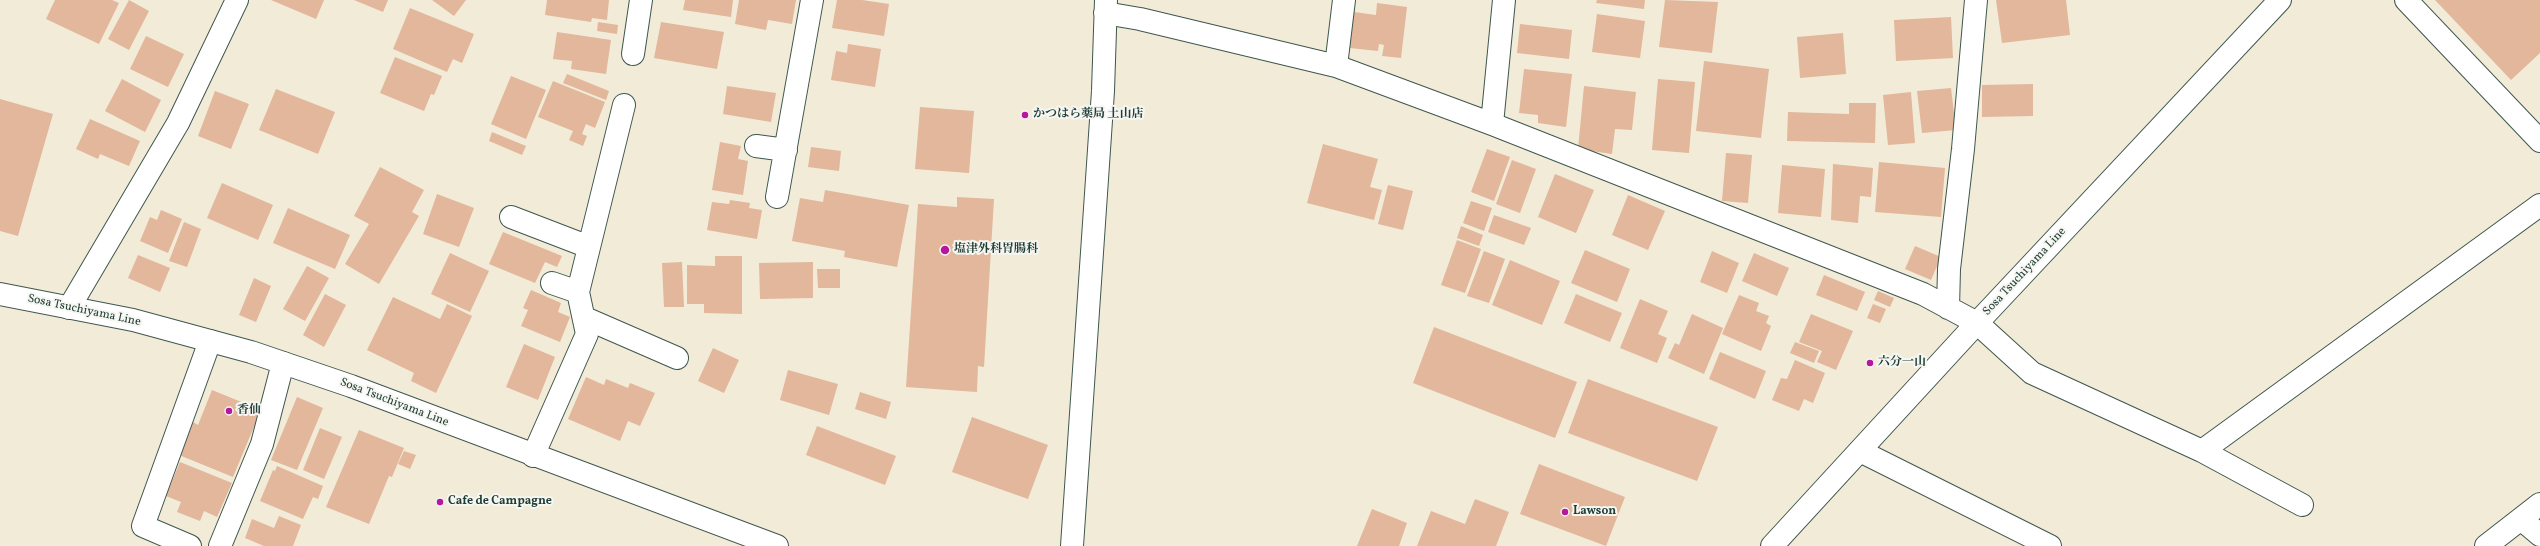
<!DOCTYPE html>
<meta charset="utf-8">
<style>
body{margin:0}
canvas{display:block;background:#f1ebd8}
</style>
<canvas width="2540" height="546"></canvas>
<script>
const ctx = document.querySelector('canvas').getContext('2d');
ctx.lineJoin = 'round';
function fillPath(path, color) { ctx.fillStyle = color; ctx.fill(path, 'evenodd'); }
const shape = rows => new Path2D(rows.map(r => 'M' + r).join(''));
function stroke(path, color, width, dash) { ctx.strokeStyle = color; ctx.lineWidth = width; ctx.lineCap = dash ? 'butt' : 'round'; ctx.setLineDash(dash || []); ctx.stroke(path); }
function write(font, color, halo, rows, align = 'center') {
  ctx.font = font + ' Vollkorn,"Noto Serif JP",serif'; ctx.lineWidth = 4; ctx.setLineDash([]); ctx.textBaseline = 'middle'; ctx.strokeStyle = halo; ctx.fillStyle = color; for (const [text, x, y, turn = 0] of rows) {
    ctx.save(); ctx.translate(x, y); ctx.rotate((+turn || 0) * Math.PI / 180); ctx.textAlign = isNaN(turn) ? turn : align; if (halo) ctx.strokeText(text, 0, 0); ctx.fillText(text, 0, 0); ctx.restore();
  }
}
fillPath(shape([
 [55,0,112,0,119,3,99,44,46,19],
 [129,0,149,11,129,50,108,39],
 [271,0,324,0,316,19],
 [354,0,388,0,383,12],
 [432,0,466,0,454,16],
 [547,0,609,0,607,20,592,18,591,22,545,15],
 [685,0,733,0,731,17,683,10],
 [739,0,796,0,792,24,768,20,766,30,735,24],
 [837,0,862,0,889,4,884,36,832,28],
 [1597,0,1645,0,1644,9,1596,3],
 [1665,0,1718,2,1712,53,1659,47],
 [1996,0,2066,0,2070,35,2002,43],
 [2435,0,2540,0,2540,53,2511,80],
 [1377,3,1407,7,1401,58,1382,56,1384,45,1379,44,1378,51,1350,48,1354,12,1376,15],
 [410,8,474,34,462,63,453,59,447,72,393,49],
 [1597,14,1645,21,1640,58,1592,52],
 [1951,17,1953,58,1896,61,1894,20],
 [598,22,618,25,617,34,597,31],
 [661,22,724,32,717,69,654,58],
 [1520,24,1572,30,1569,59,1517,53],
 [557,32,611,40,606,74,571,69,572,61,553,59],
 [1843,33,1846,74,1800,78,1797,37],
 [146,36,184,54,168,87,130,69],
 [848,44,881,49,875,87,831,80,836,51,847,53],
 [395,57,442,76,434,95,431,94,424,111,380,93],
 [1704,61,1769,69,1761,138,1696,131],
 [1524,69,1572,74,1566,127,1538,123,1538,115,1519,113],
 [567,74,609,91,606,100,563,83],
 [511,76,546,90,526,139,491,124],
 [122,79,161,100,145,132,105,111],
 [1658,79,1695,82,1689,153,1652,150],
 [553,81,605,102,595,128,586,124,582,134,587,136,583,146,569,140,573,131,538,117],
 [2033,84,2033,116,1982,117,1982,85],
 [727,86,776,93,771,122,723,114],
 [1584,86,1636,92,1632,130,1615,129,1612,154,1578,149],
 [1951,88,1956,130,1922,133,1917,91],
 [276,89,335,112,318,154,259,130],
 [215,91,249,104,231,149,198,136],
 [1911,92,1915,143,1888,145,1883,95],
 [0,99,53,114,18,236,0,231],
 [1849,103,1876,103,1875,143,1787,141,1788,112,1849,114],
 [920,107,974,111,969,173,915,169],
 [90,119,140,141,129,166,100,154,98,159,76,149],
 [492,132,526,146,522,155,489,141],
 [720,142,741,146,738,159,748,161,743,195,712,190],
 [1323,144,1378,159,1370,187,1382,190,1374,220,1307,203],
 [811,147,841,151,839,171,808,167],
 [1487,149,1510,157,1494,201,1471,192],
 [1726,153,1752,155,1748,203,1722,201],
 [1512,160,1536,169,1520,213,1496,204],
 [1879,162,1945,168,1941,217,1875,212],
 [1833,164,1873,168,1871,197,1860,196,1858,223,1831,220],
 [1782,165,1825,169,1821,217,1778,213],
 [380,167,424,190,412,212,419,216,379,284,345,264,369,224,354,216],
 [1555,174,1594,190,1576,233,1538,217],
 [222,183,273,205,258,240,207,218],
 [1388,185,1413,191,1403,230,1378,224],
 [825,190,909,205,897,267,844,257,845,251,792,241,800,198,823,202],
 [437,194,474,208,459,247,423,234],
 [1628,195,1665,211,1648,250,1612,235],
 [957,197,994,199,984,367,978,366,977,392,906,387,918,204,957,207],
 [730,200,750,203,749,208,762,210,757,239,707,230,712,202,729,204],
 [1471,201,1492,208,1484,231,1463,223],
 [288,208,350,235,335,269,273,243],
 [161,210,182,219,168,253,140,241,150,217,157,220],
 [1494,215,1531,228,1524,245,1488,232],
 [184,222,201,229,187,267,169,261],
 [1461,226,1483,235,1479,246,1457,238],
 [503,232,562,256,557,267,545,262,535,283,489,264],
 [1457,240,1481,249,1465,293,1441,285],
 [1915,246,1941,257,1931,280,1905,269],
 [1585,250,1630,269,1617,302,1571,283],
 [1484,251,1505,259,1489,303,1467,296],
 [1712,251,1739,263,1727,293,1700,282],
 [450,253,489,271,470,312,431,294],
 [1754,253,1789,268,1777,296,1742,281],
 [138,255,170,268,160,292,128,278],
 [715,256,742,256,742,314,704,313,704,304,687,304,687,265,715,266],
 [1510,260,1560,281,1542,325,1492,305],
 [682,262,684,307,664,307,662,263],
 [813,262,813,298,760,299,759,263],
 [307,266,329,278,305,321,283,309],
 [817,269,840,269,840,288,818,288],
 [1824,275,1865,292,1857,311,1816,295],
 [254,278,271,286,256,322,239,315],
 [531,290,561,303,558,312,570,317,560,342,521,326,528,310,523,308],
 [1878,291,1894,298,1890,307,1874,300],
 [325,294,346,305,324,347,303,335],
 [1576,294,1622,313,1610,342,1564,323],
 [1739,295,1759,303,1756,311,1769,316,1766,323,1771,326,1761,351,1722,334],
 [393,297,440,319,447,304,472,316,436,393,411,381,414,373,367,350],
 [1640,299,1668,311,1658,334,1667,338,1657,363,1620,348],
 [1873,304,1886,309,1880,323,1867,318],
 [1692,314,1723,328,1704,374,1668,358,1675,343,1679,345],
 [1811,314,1853,331,1836,370,1817,362,1822,351,1799,342],
 [1434,327,1577,382,1555,438,1413,383],
 [1795,342,1819,351,1814,363,1790,353],
 [524,344,555,357,538,400,506,387],
 [713,348,739,360,724,393,698,381],
 [1720,352,1766,371,1755,399,1709,379],
 [1795,360,1825,373,1813,403,1804,399,1799,411,1772,400,1781,378,1787,379],
 [788,370,838,384,829,415,780,400],
 [586,377,604,385,606,379,628,388,630,383,655,393,640,426,628,421,620,441,568,419],
 [1588,379,1718,427,1697,481,1568,433],
 [212,390,261,410,233,477,179,455,193,422,198,425],
 [860,392,891,402,886,419,855,409],
 [297,397,323,408,297,470,271,460],
 [972,417,1048,445,1028,499,952,472],
 [817,426,896,456,885,485,806,455],
 [320,428,342,437,324,479,303,470],
 [359,430,404,448,392,477,389,476,369,524,326,507],
 [404,451,416,455,410,469,398,464],
 [180,462,232,483,217,517,204,511,200,521,177,512,181,502,166,496],
 [1539,464,1625,497,1606,546,1520,514],
 [277,466,323,486,318,499,313,497,303,519,260,501,273,470,275,471],
 [1475,499,1509,512,1496,546,1417,546,1431,511,1465,524],
 [1372,509,1407,523,1399,546,1357,546],
 [279,516,301,525,293,546,264,546,245,538,252,519,274,528]
]), '#e2b79b');
const minor = shape([
 [2406,0,2540,141],
 [1105,13,1140,19,1336,66,1492,124,1923,294,1977,323,2032,373,2202,451,2302,505],
 [633,54,641,0],
 [1336,66,1344,0],
 [1492,124,1504,0],
 [756,146,786,150],
 [777,197,812,0],
 [511,217,589,247],
 [552,283,578,292],
 [69,308,178,123,237,0],
 [1948,308,1949,269,1963,149,1976,0],
 [585,318,677,358],
 [1860,451,2050,546],
 [2202,451,2540,205],
 [533,456,587,334,578,292,624,105],
 [2521,519,2540,535],
 [190,546,143,526,210,341],
 [220,546,262,444,283,363],
 [1072,546,1103,91,1106,0],
 [2486,546,2540,504]
]);
const primary = shape([
 [0,294,133,320,251,352,351,386,777,546],
 [1772,546,1977,323,2280,0]
]);
stroke(minor, '#3e574d', 24);
stroke(primary, '#3e574d', 24);
stroke(minor, '#fff', 22);
stroke(primary, '#fff', 22);
for (const [x, y, r, color] of [
 [1025,115,4,"#b5179e"],
 [945,250,5,"#b5179e"],
 [1870,363,4,"#b5179e"],
 [229,411,4,"#b5179e"],
 [440,502,4,"#b5179e"],
 [1565,512,4,"#b5179e"]
]) { const dot = new Path2D(); dot.arc(x, y, r, 0, 2 * Math.PI); ctx.fillStyle = color; ctx.fill(dot); stroke(dot, '#f6f6f2', 1.5); }
write('bold 12px', '#1f3d34', '#f6f6f2', [
 ["かつはら薬局 土山店",1033,115],
 ["塩津外科胃腸科",954,250],
 ["六分一山",1878,363],
 ["香仙",237,411],
 ["Cafe de Campagne",448,502],
 ["Lawson",1573,512]
], 'left');
write('12px', '#1f3d34', '#f6f6f2', [
 ["Sosa Tsuchiyama Line",2025,272,-47],
 ["Sosa Tsuchiyama Line",84,311,12],
 ["Sosa Tsuchiyama Line",394,403,21]
]);
</script>
